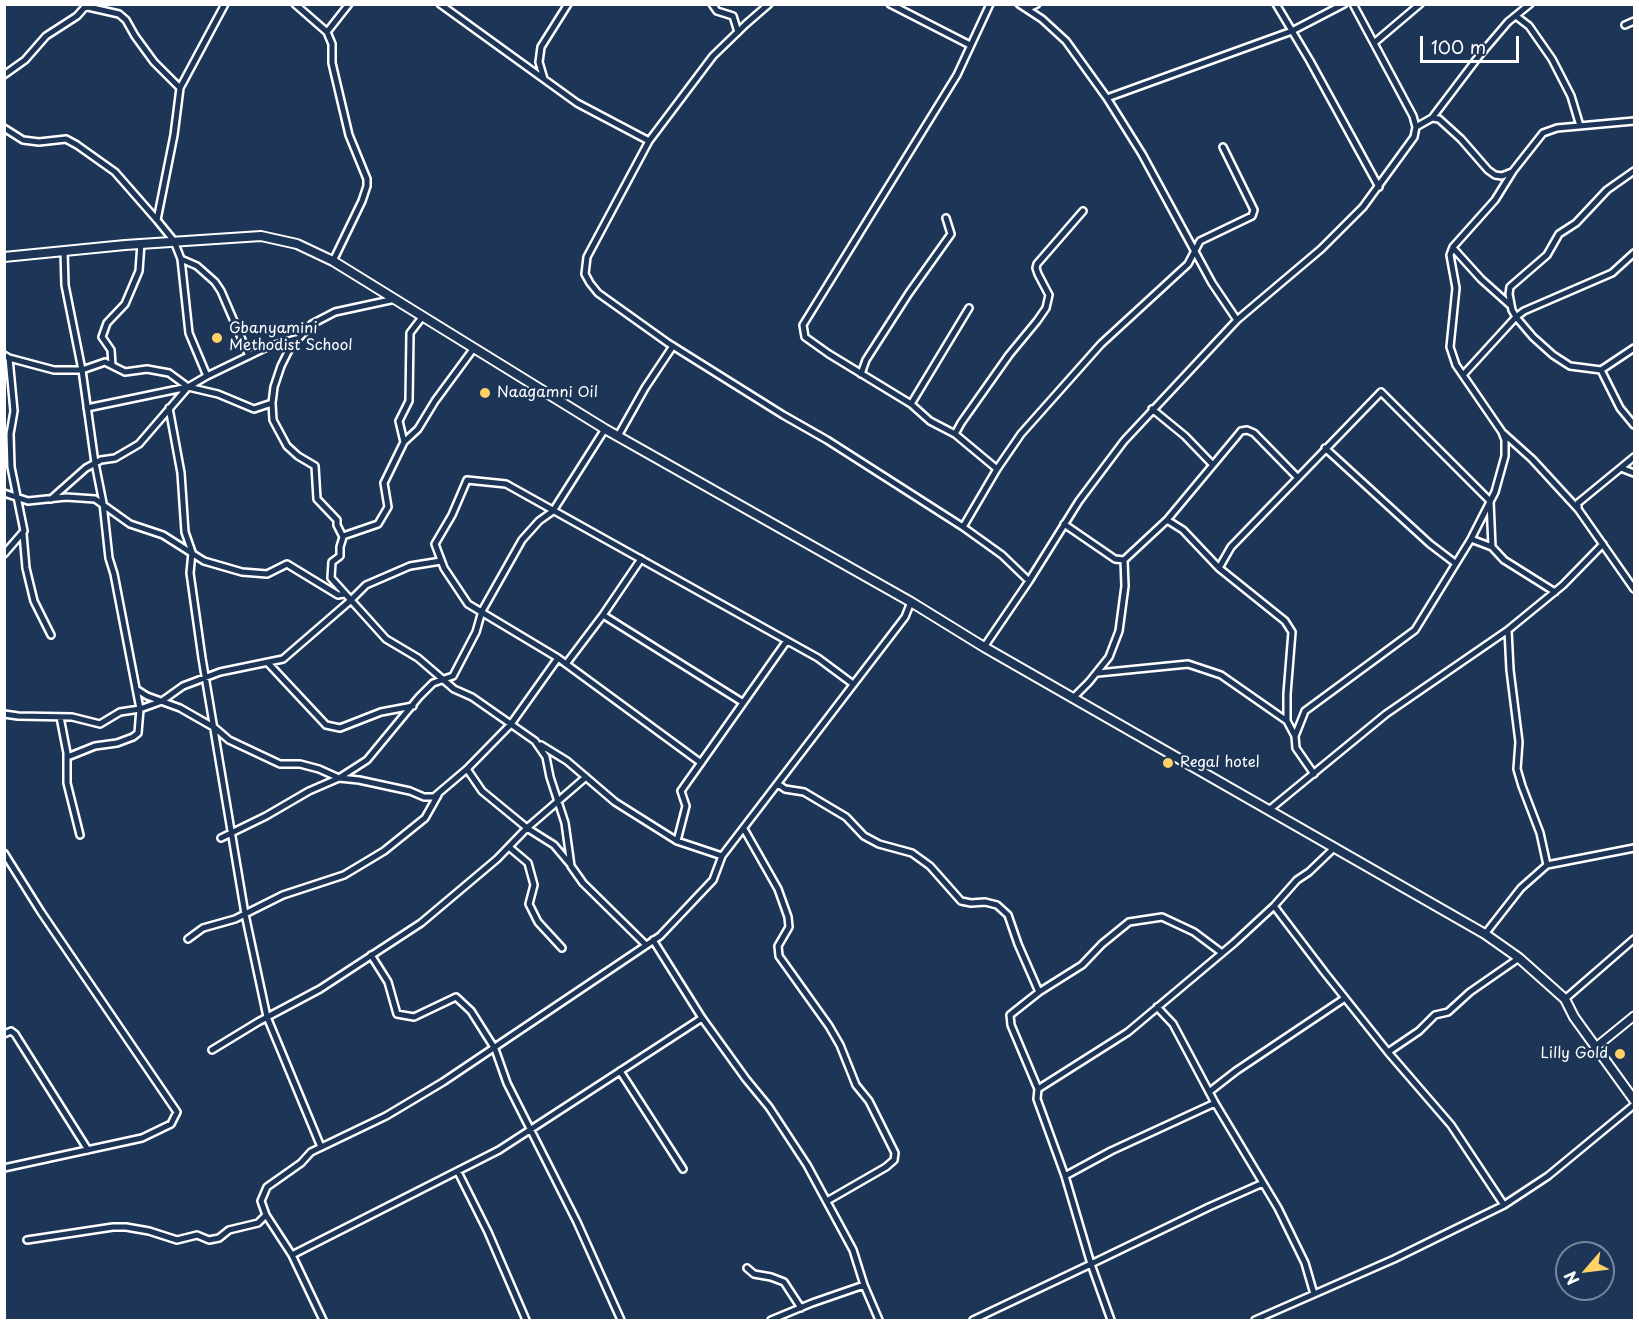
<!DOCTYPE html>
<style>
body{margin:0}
#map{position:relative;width:1639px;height:1325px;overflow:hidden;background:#1d3557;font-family:"Playpen Sans",sans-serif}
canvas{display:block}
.frame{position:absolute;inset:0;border:6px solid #fff;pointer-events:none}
.north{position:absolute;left:1555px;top:1241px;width:60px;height:60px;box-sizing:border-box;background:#1d3557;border:2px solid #77869a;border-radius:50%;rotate:242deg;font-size:16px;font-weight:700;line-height:24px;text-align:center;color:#fff}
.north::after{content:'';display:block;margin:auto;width:21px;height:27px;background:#ffd166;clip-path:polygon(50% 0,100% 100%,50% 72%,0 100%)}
.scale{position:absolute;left:1420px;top:36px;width:99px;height:27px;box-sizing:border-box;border:3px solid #fff;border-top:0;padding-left:8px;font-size:18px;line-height:21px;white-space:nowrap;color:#fff;-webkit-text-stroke:4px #1d3557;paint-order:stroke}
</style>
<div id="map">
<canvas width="1639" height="1325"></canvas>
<div class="frame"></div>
<div class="north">N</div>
<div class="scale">100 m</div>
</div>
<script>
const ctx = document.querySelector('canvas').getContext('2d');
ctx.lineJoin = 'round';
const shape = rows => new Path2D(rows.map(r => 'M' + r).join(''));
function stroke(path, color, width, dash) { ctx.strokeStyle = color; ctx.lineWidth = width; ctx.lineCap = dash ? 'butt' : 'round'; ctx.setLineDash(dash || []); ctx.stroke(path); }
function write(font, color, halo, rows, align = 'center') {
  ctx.font = font + ' "Playpen Sans",sans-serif'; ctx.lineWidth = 5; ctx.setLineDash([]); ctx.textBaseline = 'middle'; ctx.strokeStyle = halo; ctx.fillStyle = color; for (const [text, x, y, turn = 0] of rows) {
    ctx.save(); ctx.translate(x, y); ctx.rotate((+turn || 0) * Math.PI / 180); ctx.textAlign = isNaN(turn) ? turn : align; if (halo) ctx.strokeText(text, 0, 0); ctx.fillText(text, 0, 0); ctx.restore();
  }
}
const minor = shape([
 [295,4,327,32,332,44,332,63,349,135,367,179,367,186,362,201,333,261],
 [440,4,577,103,649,141],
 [712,4,717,11,733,16,738,32],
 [769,4,746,24,713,56,649,141,587,257,585,274,590,283,598,293,668,343,783,415,827,440,963,527,1002,555,1029,581],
 [890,4,970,45],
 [990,4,957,75,803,325,805,337,829,354,911,404,930,421,955,434,997,469],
 [1276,4,1310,61,1379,187],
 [1027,9,1037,4],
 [1516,16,1529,26,1552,59,1571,96,1580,126],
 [1625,25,1634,21],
 [327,32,349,4],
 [1374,43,1420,4],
 [4,75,25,60,46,36,77,16,84,8,88,7,119,14,126,20,135,36,154,62,180,88],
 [544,79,539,62,541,47,568,4],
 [1107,98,1292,31,1344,4],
 [1432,118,1479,56,1508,22,1530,4],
 [1416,127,1432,118,1439,119,1461,139,1488,170,1495,175,1502,176,1512,172],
 [4,128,23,140,39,142,66,139,77,145,115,172,157,220,174,241,181,259,189,333,207,376],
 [1634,171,1607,190,1576,223,1559,234,1547,255,1510,287,1509,294,1512,310,1516,317,1533,337,1553,355,1570,366,1601,370,1620,408,1634,425],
 [157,220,174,135,180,88,225,4],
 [1453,248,1481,279,1510,305],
 [64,251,65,285,82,370,95,463,103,503,109,558,114,574,140,709,138,733,133,737,117,743,95,746,70,756],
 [181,259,197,266,215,282,221,291,249,356],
 [1237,320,1321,249,1363,207,1414,137,1416,127,1413,116,1353,4],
 [4,355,9,358,54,370,82,370,105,362,125,372,147,369,169,373,188,387,218,394,254,409,272,403,274,387,281,366,291,346,312,324,335,312,395,299],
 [112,365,111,350,102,337,107,323,125,304,139,271,141,243],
 [1601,370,1634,348],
 [861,374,866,360,909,293,951,234,946,218],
 [1463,375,1516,317,1524,311,1612,273,1634,253],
 [272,403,273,420,287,446,298,456,315,466,317,499,337,520,337,525,343,537,340,547,340,556,332,562,331,578,386,639,418,658,454,689,472,697,535,741,546,757,550,777,565,823,571,866,583,883,646,945],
 [911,404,969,308],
 [87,408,188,387],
 [169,408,181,473,185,532,192,552,190,573,202,658,245,914,267,1017,321,1147],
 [1152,409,1185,436,1212,464],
 [1503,433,1532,459,1578,509],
 [955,434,961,423,1009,355,1037,321,1046,308,1049,295,1038,274,1036,268,1037,264,1083,211],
 [618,436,645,388,673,346],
 [404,442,399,421,409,401,410,333,423,316],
 [1325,448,1430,544,1455,563],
 [1634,457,1578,503,1578,509,1634,589],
 [1621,468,1634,473],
 [4,493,28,501,66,497,95,499,130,524,163,535,204,561,242,572,267,574,287,564,338,595,344,594],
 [51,499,86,468,101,460,115,458,139,444,188,387,207,376,267,347,296,339],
 [1167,520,1183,530,1219,568,1285,621,1292,632,1287,694,1287,721,1295,736,1296,748,1314,774],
 [1064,524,1115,559,1124,560,1167,520,1237,436,1241,431,1247,430,1254,433,1298,478],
 [963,527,997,469,1021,434,1101,344,1188,264,1200,241,1252,216,1254,210,1223,147],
 [23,534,26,568,34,601,51,635],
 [343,536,378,524,388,507,384,483,404,442,418,429,435,401,474,348],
 [1471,539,1492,547,1504,560,1555,592],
 [4,554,24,531,11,467,10,434,14,411,9,358],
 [1219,568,1231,547,1381,392,1490,501,1492,547],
 [603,615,742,702],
 [1508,630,1510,670,1519,742,1517,769,1522,786,1540,833,1547,865],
 [984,647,1029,581,1079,501,1124,441,1237,320,1212,283,1142,154,1107,98,1066,41,1042,19,1019,4],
 [268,663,326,725,340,728,381,712,413,706],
 [566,664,603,615,641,559],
 [1098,673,1188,664,1221,675,1287,721],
 [136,689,147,696,180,708,215,728,229,740,280,764,300,764,319,769,339,778,359,780,410,791,424,797,434,797,467,769,482,791,527,828,554,845,570,864],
 [1073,698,1089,682,1109,657,1119,631,1125,586,1124,560],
 [4,714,18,716,72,717,100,724,120,712,140,709,162,701,183,686,220,672,283,659,350,601,366,585,410,566,441,561],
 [60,717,67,753,67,783,80,835],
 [1295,736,1305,711,1415,630,1471,539,1495,492,1505,456,1505,440,1502,432,1456,365,1450,347,1456,288,1450,255,1453,247,1495,200,1513,171,1543,133,1557,128,1634,121],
 [541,745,567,761,615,802,677,841,722,856],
 [701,763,558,658,468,604,444,568,435,544,452,515,467,480,506,484,818,658,853,684],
 [467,769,511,724,558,658],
 [778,784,785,789,804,792,846,817,864,836,879,844,912,853,930,866,961,901,971,903,985,902,997,905,1008,915,1018,944,1039,992],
 [1269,810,1386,714,1508,630,1563,585,1603,544],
 [744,829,778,889,788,917,789,927,778,946,779,956,829,1026,840,1045,856,1085,869,1101,895,1153,894,1160,886,1167,827,1201],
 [221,838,266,816,309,791,339,778,367,760,419,697,433,683,453,676,476,632,482,611,522,540,539,521,553,511,605,429],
 [677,841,686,806,681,791,786,642],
 [509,847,528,863,534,885,529,904,538,922,562,948],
 [4,853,41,912,177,1112,171,1124,142,1138,4,1168],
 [1274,906,1325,973,1388,1052,1451,1125,1504,1205],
 [1485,934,1521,888,1547,865,1634,848],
 [188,939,203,928,235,919,283,895,344,875,384,851,425,818,438,795],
 [653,940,702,1018,746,1079,769,1107,807,1165,853,1250,864,1285,879,1320],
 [1222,953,1194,932,1162,917,1129,922,1102,944,1082,965,1039,992,1010,1015,1011,1025,1038,1089,1037,1099,1065,1176,1091,1264,1209,1207,1263,1183],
 [371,955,388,982,397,1014,414,1017,456,997,471,1011,495,1049,507,1083,577,1222,621,1320],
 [1565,999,1634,939],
 [1157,1007,1173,1024,1215,1103,1278,1208,1305,1263,1314,1294],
 [4,1034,11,1031,15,1034,88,1150],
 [212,1050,258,1022,320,989,421,923,497,859,527,828,586,777],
 [1388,1052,1419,1031,1435,1015,1448,1012,1470,992,1519,958],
 [620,1071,683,1169],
 [1038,1089,1128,1032,1234,943,1274,906,1297,880,1309,872,1334,848],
 [1209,1092,1236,1071,1345,998],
 [458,1172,488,1232,526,1320],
 [1065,1176,1111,1151,1215,1103],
 [27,1240,113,1227,126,1227,149,1231,177,1240,197,1235,209,1240,219,1238,229,1230,258,1223,266,1215],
 [292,1255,499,1150,702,1018],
 [747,1268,754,1274,771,1277,784,1282,801,1308],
 [323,1320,292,1255,266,1215,261,1201,267,1187,301,1163,311,1152,386,1116,443,1082,660,936,713,880,722,856,905,617,911,602],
 [771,1320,812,1303,864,1285],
 [973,1320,1091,1264,1111,1320],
 [1255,1320,1394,1259,1504,1205,1548,1176,1634,1105]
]);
const tertiary = shape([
 [1596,1047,1634,1016]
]);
const secondary = shape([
 [4,257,125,245,261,236,297,244,333,261,605,429,911,602,984,647,1485,934,1519,958,1565,999,1574,1017,1634,1100]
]);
stroke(minor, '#fff', 10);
stroke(tertiary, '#fff', 11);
stroke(secondary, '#fff', 12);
stroke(minor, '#1d3557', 5);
stroke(tertiary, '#1d3557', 7);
stroke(secondary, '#1d3557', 8);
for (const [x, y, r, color] of [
 [217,338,6,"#ffd166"],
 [485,393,6,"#ffd166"],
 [1168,763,6,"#ffd166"],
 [1620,1054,6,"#ffd166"]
]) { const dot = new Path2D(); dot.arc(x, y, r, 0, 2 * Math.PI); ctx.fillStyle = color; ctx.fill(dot); stroke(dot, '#1d3557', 2); }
write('15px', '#fff', '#1d3557', [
 ["Gbanyamini",229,329],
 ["Methodist School",229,346],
 ["Naagamni Oil",497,393],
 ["Regal hotel",1180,763],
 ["Lilly Gold",1608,1054,"right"]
], 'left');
</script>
